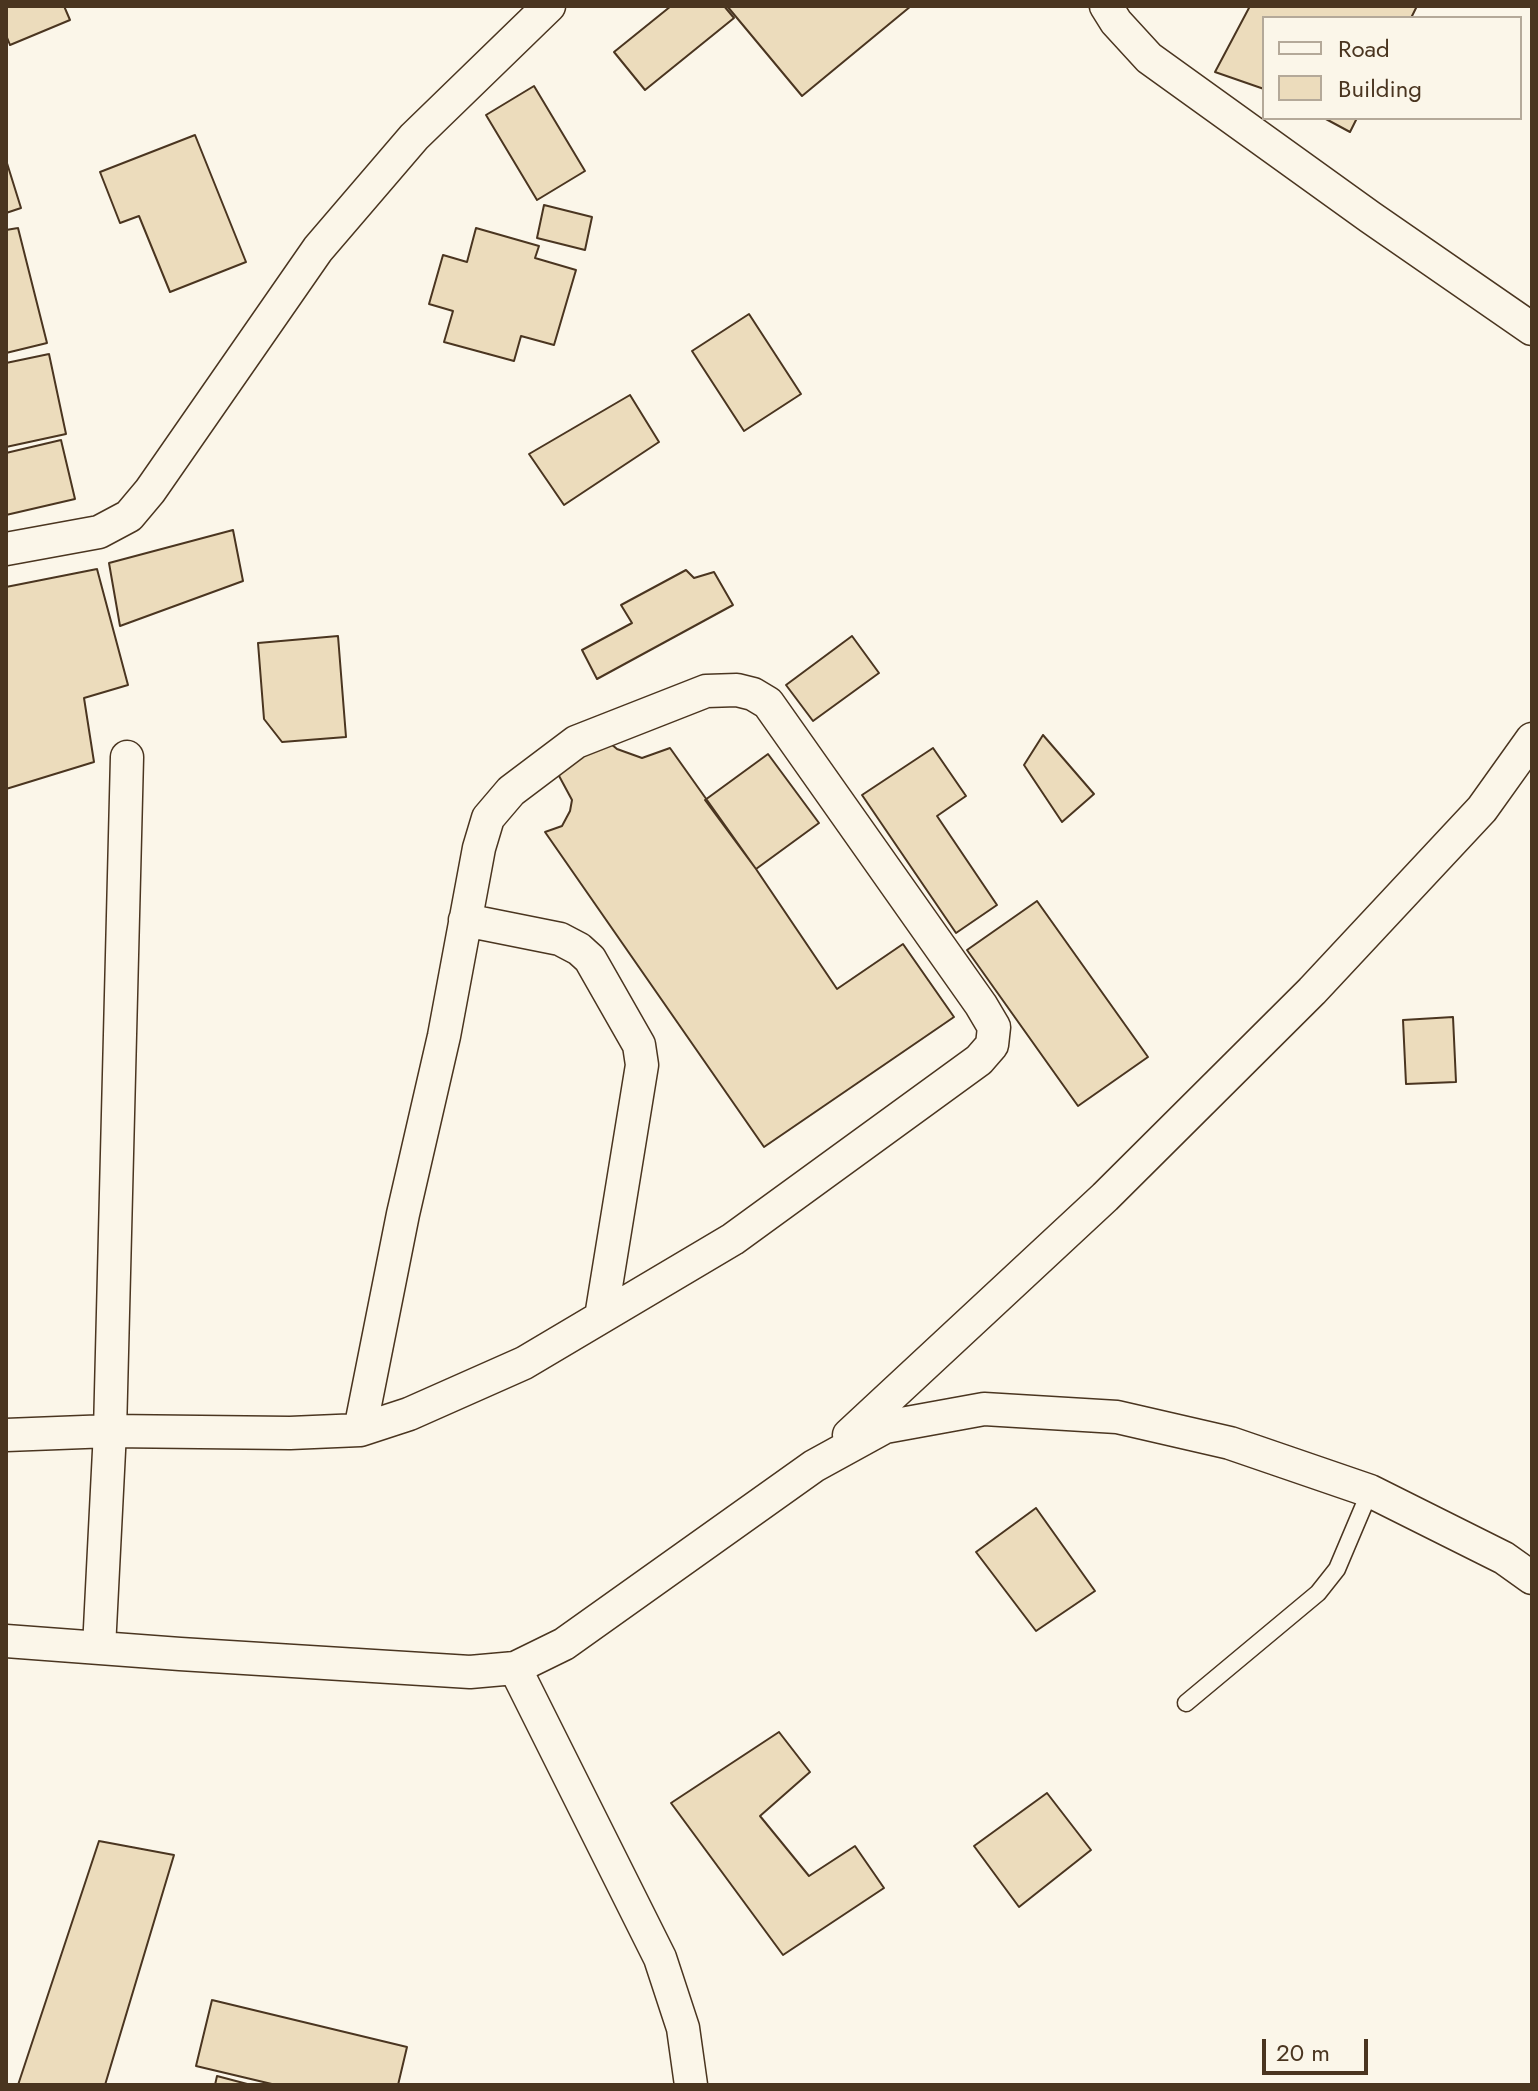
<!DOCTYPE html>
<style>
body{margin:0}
#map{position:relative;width:1538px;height:2091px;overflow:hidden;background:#fbf6e9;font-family:Jost,sans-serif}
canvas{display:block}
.frame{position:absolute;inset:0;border:8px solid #4a3520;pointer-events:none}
.legend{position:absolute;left:1262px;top:16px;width:260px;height:104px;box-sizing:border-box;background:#fbf6e9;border:2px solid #b4a999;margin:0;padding:10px 14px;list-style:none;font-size:24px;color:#4a3520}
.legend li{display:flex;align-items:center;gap:16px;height:40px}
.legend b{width:40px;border:2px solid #b4a999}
.scale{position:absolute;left:1262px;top:2039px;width:106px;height:36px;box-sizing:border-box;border:4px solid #4a3520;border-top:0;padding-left:10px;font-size:24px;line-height:28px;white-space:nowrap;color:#4a3520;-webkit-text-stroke:6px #fbf6e9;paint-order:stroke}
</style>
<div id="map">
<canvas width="1538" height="2091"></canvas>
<div class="frame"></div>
<ul class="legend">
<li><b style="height:10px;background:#fbf6e9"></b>Road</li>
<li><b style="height:22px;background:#ecdcbc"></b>Building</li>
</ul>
<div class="scale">20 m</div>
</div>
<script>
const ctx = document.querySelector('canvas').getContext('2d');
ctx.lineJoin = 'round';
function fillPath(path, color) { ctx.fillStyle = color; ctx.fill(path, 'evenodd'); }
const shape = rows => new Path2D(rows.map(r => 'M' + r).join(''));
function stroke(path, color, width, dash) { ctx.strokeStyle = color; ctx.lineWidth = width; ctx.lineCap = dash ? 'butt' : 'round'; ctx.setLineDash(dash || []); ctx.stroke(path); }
const building = shape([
 [6,6,64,6,70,20,10,45,6,35,6,6],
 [671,6,724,6,734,18,645,90,614,52,671,6],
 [727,6,911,6,802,96,727,6],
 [1250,6,1417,6,1411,18,1264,18,1264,89,1215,72,1250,6],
 [534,86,585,171,537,200,486,115,534,86],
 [1324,118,1357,118,1350,132,1324,118],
 [195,135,246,262,170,292,139,216,120,223,100,172,195,135],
 [6,160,21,208,6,213,6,160],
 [544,205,592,217,585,250,537,238,544,205],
 [18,228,47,343,6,353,6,230,18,228],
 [476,228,539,246,535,258,576,270,554,345,521,336,514,361,444,342,453,311,429,304,443,255,467,262,476,228],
 [749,314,801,394,744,431,692,351,749,314],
 [49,354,66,434,6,447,6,363,49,354],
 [630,395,659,442,564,505,529,454,630,395],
 [61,440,75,499,6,515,6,453,61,440],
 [233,530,243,581,120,626,109,563,233,530],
 [97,569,128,685,84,698,94,762,6,789,6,587,97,569],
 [686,570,694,578,714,572,733,605,597,679,582,650,632,623,621,605,686,570],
 [338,636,346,737,282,742,264,719,258,643,338,636],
 [852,636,879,673,813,721,786,685,852,636],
 [1043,735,1094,794,1062,822,1024,765,1043,735],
 [604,738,617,749,642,758,670,748,756,869,837,989,903,944,954,1017,764,1147,545,832,562,826,570,811,572,800,558,774,604,738],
 [933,748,966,796,937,816,997,905,956,933,862,795,933,748],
 [768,754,819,823,756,869,705,800,768,754],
 [1037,901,1148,1057,1078,1106,967,950,1037,901],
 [1453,1017,1456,1082,1406,1084,1403,1020,1453,1017],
 [1036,1508,1095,1591,1036,1631,976,1552,1036,1508],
 [779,1732,810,1772,760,1816,809,1876,855,1846,884,1888,783,1955,671,1803,779,1732],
 [1047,1793,1091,1850,1019,1907,974,1846,1047,1793],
 [99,1841,174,1855,105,2085,18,2085,99,1841],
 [212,2000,407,2047,398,2085,276,2085,196,2066,212,2000],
 [217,2076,251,2085,215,2085,217,2076]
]);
fillPath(building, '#ecdcbc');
stroke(building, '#4a3520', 2);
const service = shape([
 [1186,1703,1318,1593,1337,1569,1370,1491]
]);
const minor = shape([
 [1106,6,1116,22,1149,58,1370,217,1532,329],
 [6,549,99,532,129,516,150,491,318,249,414,137,549,6],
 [465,920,560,939,579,949,590,959,639,1045,642,1065,601,1317],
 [6,1435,110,1431,290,1433,360,1430,409,1414,524,1363,733,1239,979,1060,992,1045,994,1027,981,1005,768,703,753,694,737,690,706,691,576,742,511,791,488,818,479,848,444,1036,403,1214,360,1430],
 [849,1435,1105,1197,1312,991,1482,809,1532,739],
 [6,1641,180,1654,470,1672,515,1668,564,1644,814,1466,885,1427,984,1409,1117,1417,1230,1443,1370,1491,1504,1558,1532,1578],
 [99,1648,110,1431,127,757],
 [515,1668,660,1958,683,2028,691,2085]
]);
stroke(service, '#4a3520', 19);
stroke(minor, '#4a3520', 35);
stroke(service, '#fbf6e9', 16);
stroke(minor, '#fbf6e9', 32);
</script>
